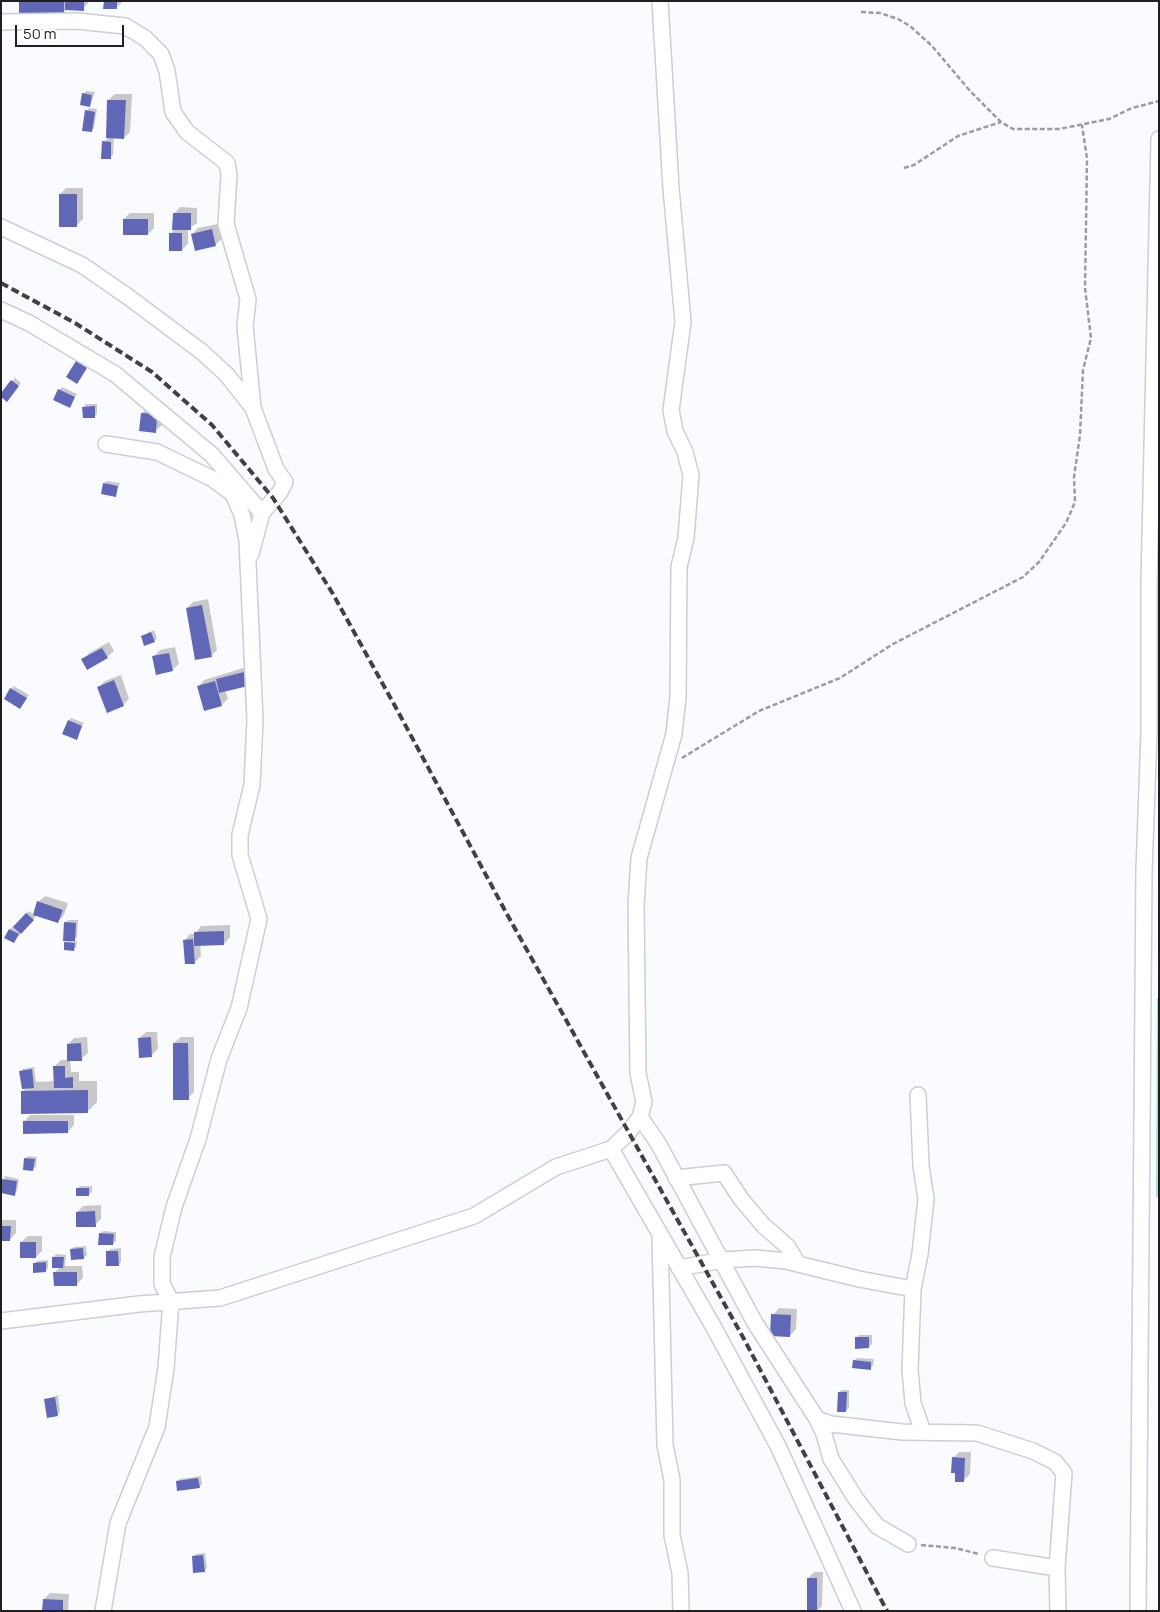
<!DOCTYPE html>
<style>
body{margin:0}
#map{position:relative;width:1160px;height:1612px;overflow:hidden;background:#fafbfe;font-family:Manrope,sans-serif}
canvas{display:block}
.frame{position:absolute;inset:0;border:2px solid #1f1f22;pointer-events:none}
.scale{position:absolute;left:15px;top:25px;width:109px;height:22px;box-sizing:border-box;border:2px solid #1f1f22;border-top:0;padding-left:6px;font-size:15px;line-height:18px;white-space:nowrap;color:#1f1f22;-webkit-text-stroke:4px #fff;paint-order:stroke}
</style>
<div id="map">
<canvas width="1160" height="1612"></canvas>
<div class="frame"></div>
<div class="scale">50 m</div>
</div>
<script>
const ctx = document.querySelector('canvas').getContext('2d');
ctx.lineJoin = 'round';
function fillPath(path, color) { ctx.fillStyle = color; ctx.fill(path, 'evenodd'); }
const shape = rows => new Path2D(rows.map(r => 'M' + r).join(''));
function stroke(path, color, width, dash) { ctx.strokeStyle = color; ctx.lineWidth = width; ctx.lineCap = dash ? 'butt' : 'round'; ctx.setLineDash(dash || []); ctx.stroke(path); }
fillPath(shape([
 [1157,998,1159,998,1159,1197,1156,1197]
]), '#a4e3b9');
fillPath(shape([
 [20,1,90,1,83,9,68,8,63,13],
 [105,1,123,1,116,8],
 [86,91,95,92,90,106,83,94],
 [115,94,132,94,130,132,124,138,114,137,113,155,110,158,103,142,107,139,108,100],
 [89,108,97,109,94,128,91,131,87,111],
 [66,188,83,188,83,219,76,226,60,194],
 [180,207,197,208,197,223,188,229,188,244,182,250,170,234,175,229,174,214],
 [130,213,154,213,154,228,148,234,124,219],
 [218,224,222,239,215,245,192,234,198,228],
 [79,359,88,365,80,379,77,362],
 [15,378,21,383,9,397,1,395],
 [62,387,77,394,69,406,59,390],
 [86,404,97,404,97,414,94,417,84,407],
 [148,407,163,408,162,425,155,431,142,413],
 [107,481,120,483,115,495,104,483],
 [208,599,217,650,211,656,187,608,193,602],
 [154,630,157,639,154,641,142,636],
 [109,642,114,651,107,657,83,660,89,653],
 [175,647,179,664,172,670,154,656,160,650],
 [250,666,253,678,225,690,228,699,221,705,198,687,204,680],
 [121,675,129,699,123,705,99,687,105,681],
 [14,686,29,695,20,707,11,689],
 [71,718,84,723,76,738,69,721],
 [45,896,68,903,64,915,58,922,37,915,14,941,6,937,10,929,29,911,34,915,38,902],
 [68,920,78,920,77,937,74,940,77,941,76,947,73,950,66,942,68,940,66,922],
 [230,925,230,937,224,944,200,944,201,956,195,962,184,941,190,934,195,934,201,926],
 [146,1032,157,1032,158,1049,151,1056,139,1038],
 [87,1037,88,1053,81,1059,70,1060,71,1072,79,1072,79,1081,97,1081,97,1102,87,1112,22,1092,26,1088,21,1071,23,1069,34,1067,36,1082,55,1081,55,1066,61,1060,69,1060,68,1044,74,1038],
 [181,1037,194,1037,194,1092,188,1098,174,1043],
 [30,1115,74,1115,74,1125,68,1132,24,1122],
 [28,1156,37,1157,36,1167,33,1169,25,1159],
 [5,1176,19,1179,17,1191,14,1194,1,1188],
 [80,1186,92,1186,92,1192,89,1194,77,1189],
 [101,1205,101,1219,95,1225,77,1212,83,1206],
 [1,1220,16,1220,16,1233,9,1240,1,1239],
 [103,1231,116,1232,116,1241,113,1244,100,1234],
 [28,1236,42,1236,42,1251,36,1257,21,1242],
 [86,1246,87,1255,84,1258,71,1250,74,1247],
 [121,1248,121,1262,118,1265,107,1252,110,1249],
 [56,1254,66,1255,65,1266,82,1266,83,1278,76,1285,55,1272,60,1267,54,1257],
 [48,1260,48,1268,46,1271,34,1264,37,1261],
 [779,1308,797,1309,796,1329,790,1336,773,1315],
 [859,1335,872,1335,872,1344,869,1347,856,1338],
 [857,1358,874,1359,873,1366,870,1368,854,1361],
 [842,1390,849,1390,849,1408,846,1411,839,1392],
 [58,1395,60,1412,57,1415,46,1400],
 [959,1452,971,1452,970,1474,964,1480,953,1458],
 [201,1476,202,1484,199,1487,177,1482,180,1479],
 [205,1553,207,1568,204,1571,193,1556,196,1554],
 [814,1572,823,1572,822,1606,817,1611,808,1611,808,1578],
 [50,1593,69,1594,68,1611,43,1611,44,1599]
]), '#0003');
fillPath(shape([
 [19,1,64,1,64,14,19,14],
 [65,1,84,1,84,11,65,10],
 [104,1,117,1,117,9,103,9],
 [82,93,92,95,90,107,80,105],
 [107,100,126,100,124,139,106,138],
 [85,110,95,112,92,132,82,131],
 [102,141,111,142,111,159,101,159],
 [59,194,77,194,77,227,59,227],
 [173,213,191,213,191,230,172,230],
 [123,219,148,219,148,235,123,235],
 [212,229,216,246,195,251,191,234],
 [169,233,182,233,182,251,169,251],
 [76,361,87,368,77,384,66,377],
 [11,380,19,386,7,402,1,397,1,393],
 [58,389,75,397,70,408,53,400],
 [95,406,95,418,83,418,82,407],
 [141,413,157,414,156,433,139,431],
 [103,483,118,486,116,497,101,494],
 [202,605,212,657,195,660,186,608],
 [151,632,155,642,144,646,141,636],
 [102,648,108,658,87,670,81,659],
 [169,653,173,671,156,675,152,656],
 [244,672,248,686,219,693,216,679],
 [114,680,124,706,107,713,97,687],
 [215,681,222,706,204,711,197,686],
 [10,688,27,698,20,709,4,699],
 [68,720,82,726,77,740,62,734],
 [37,901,63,910,58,923,33,915],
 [26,913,34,920,21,934,13,927],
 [64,922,76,923,75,941,63,941],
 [9,929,19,934,14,943,4,938],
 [224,931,224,945,194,946,194,932],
 [193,939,195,964,185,964,183,940],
 [64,942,75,943,74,951,64,950],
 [151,1037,152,1057,139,1058,138,1038],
 [81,1043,82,1061,67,1061,67,1044],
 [173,1043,188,1043,189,1100,173,1100],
 [53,1066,65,1066,65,1078,73,1077,73,1088,54,1088],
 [32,1069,34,1088,22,1089,19,1071],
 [88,1090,88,1113,21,1114,21,1091],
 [23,1121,68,1121,68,1133,23,1134],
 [24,1158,35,1159,33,1171,23,1170],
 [1,1179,17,1181,15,1196,1,1193],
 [76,1188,89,1188,89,1196,76,1196],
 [95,1211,96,1227,76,1227,76,1212],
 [1,1226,11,1226,10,1241,1,1241],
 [99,1233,114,1234,113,1245,98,1245],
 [20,1242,36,1242,36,1258,20,1258],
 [83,1248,84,1259,71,1260,70,1249],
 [106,1251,118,1251,119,1266,106,1266],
 [52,1257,64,1257,63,1268,52,1268],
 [46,1262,46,1272,33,1273,33,1263],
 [53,1272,77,1272,77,1286,54,1286],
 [771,1314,791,1315,790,1337,770,1336],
 [855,1337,869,1337,869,1348,855,1349],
 [853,1360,871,1362,871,1370,852,1368],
 [838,1392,847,1392,846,1412,837,1412],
 [55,1397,58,1416,47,1418,44,1399],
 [952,1457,965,1458,964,1482,955,1482,955,1473,951,1473],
 [198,1478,200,1488,177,1491,176,1481],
 [203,1555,205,1572,193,1573,192,1556],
 [807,1578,817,1578,817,1611,807,1611],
 [43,1599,63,1600,63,1611,42,1611]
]), '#6067b6');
const minor = shape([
 [1,22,77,21,125,26,145,38,161,54,167,71,173,112,187,132,227,163,229,175,226,224,248,299,245,326,253,408,276,469,285,482,280,492,262,513,251,554],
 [1,227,82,265,127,296,202,352,227,375,253,408],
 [1,310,29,323,115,374,212,455,262,513],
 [918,1095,921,1166,926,1199,920,1254,913,1289,910,1370,913,1403,923,1432],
 [640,1117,658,1143,755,1323,817,1419,824,1434,831,1459,856,1499,877,1526,908,1544],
 [611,1149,713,1326,778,1446,853,1611],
 [676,1178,724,1173,741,1199,763,1225,787,1246,798,1264],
 [660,1237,665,1445,672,1480,672,1535,680,1573,681,1611],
 [679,1268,723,1260,755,1258,786,1261,859,1279,913,1289],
 [1,1321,139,1304,220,1298,474,1216,556,1167,611,1149,628,1133,640,1117,644,1102,638,1073,636,906,639,858,674,734,678,697,679,567,686,538,691,475,685,452,675,431,671,410,683,322,671,188,660,1],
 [817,1419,831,1424,902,1432,977,1433,1033,1451,1055,1462,1064,1473,1057,1568,1058,1611],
 [993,1558,1057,1568],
 [103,1611,118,1523,157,1427,166,1368,171,1301,162,1284,162,1257,174,1207,198,1139,219,1059,239,1008,259,919,240,855,240,835,252,785,255,720,247,540,242,515,233,494,213,479,157,452,106,444],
 [1138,1611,1144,871,1149,733,1149,583,1159,139]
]);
stroke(minor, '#ccced6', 18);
stroke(shape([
 [861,12,880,13,898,19,910,26,932,46,971,92,1001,122,1013,129,1059,129,1109,119,1132,108,1159,101],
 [904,168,914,165,958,136,1001,122],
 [682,758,759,711,840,678,893,644,1023,577,1039,562,1066,523,1075,502,1074,477,1080,435,1083,370,1091,338,1085,288,1087,159,1082,125],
 [921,1545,955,1548,979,1554]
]), '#9b9c9f', 2.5, [5, 2.5]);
stroke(minor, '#fff', 15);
stroke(shape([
 [1,283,75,323,152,372,212,425,273,498,333,594,395,706,508,916,744,1339,887,1611]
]), '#414144', 4, [8, 4]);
</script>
